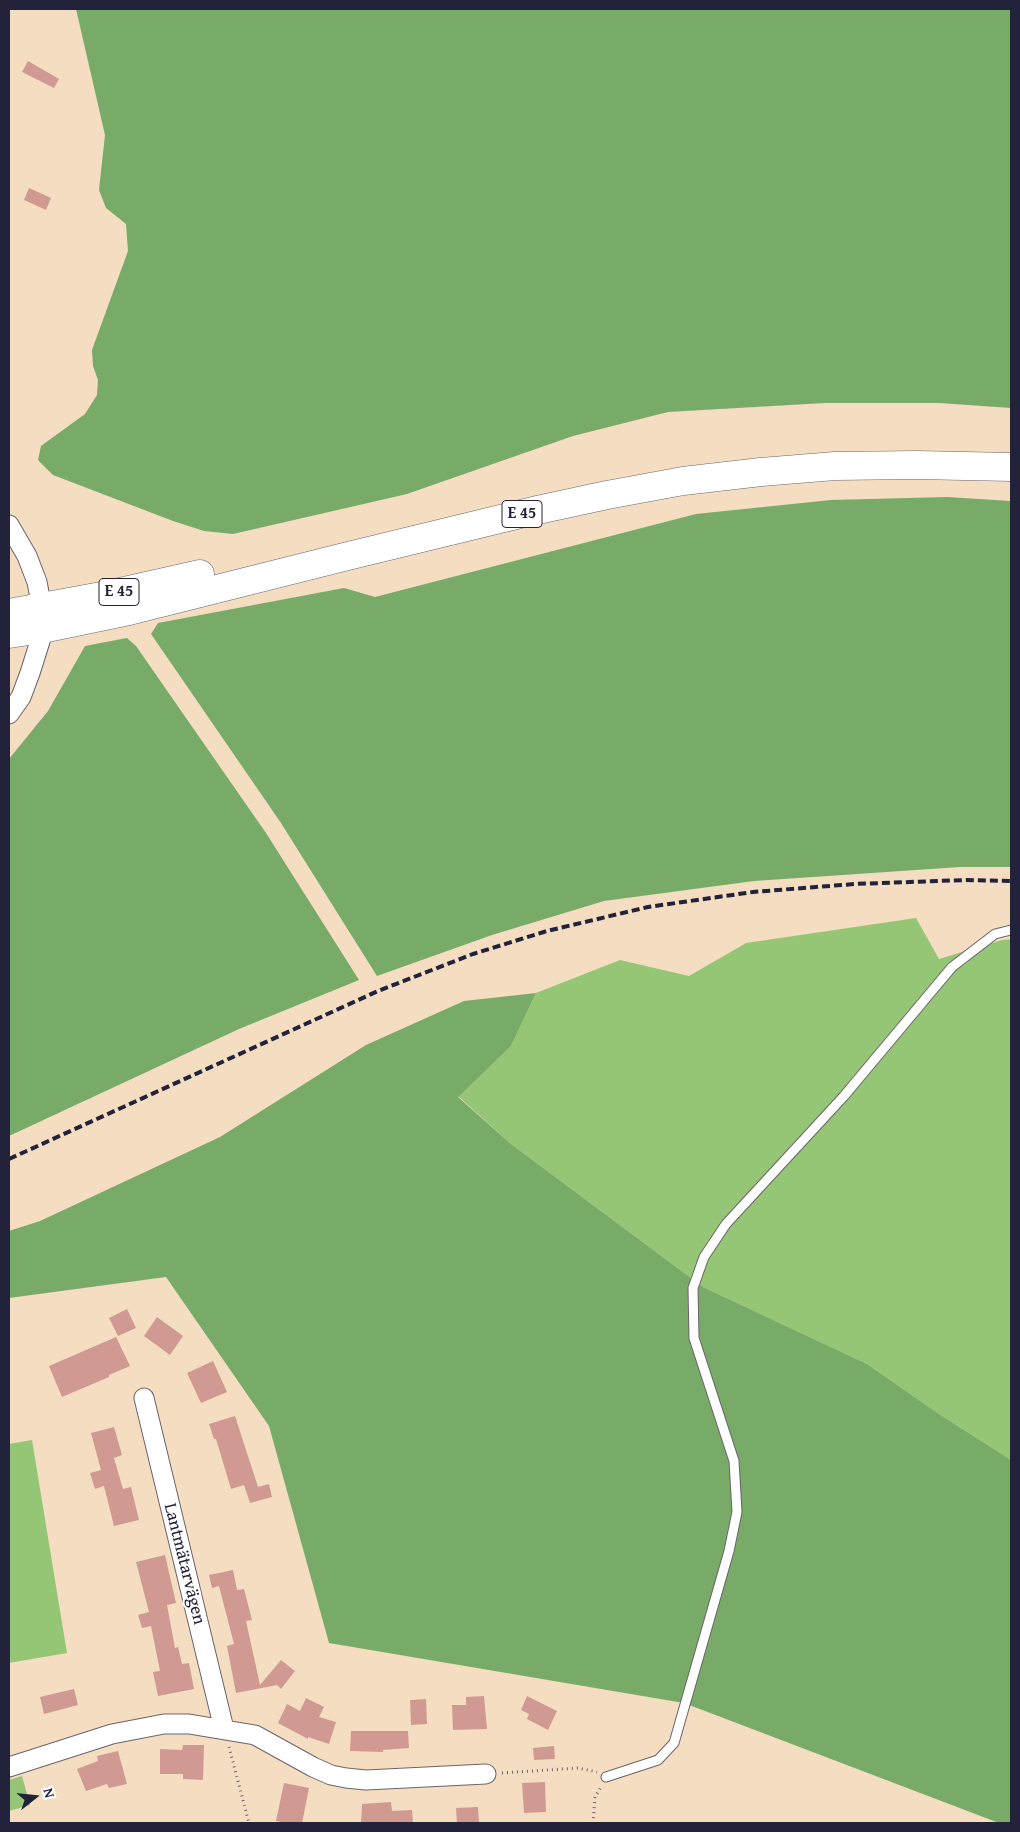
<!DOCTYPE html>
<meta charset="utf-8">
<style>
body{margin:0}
#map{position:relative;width:1020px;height:1832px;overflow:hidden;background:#f4ddc0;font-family:"Gentium Book Plus",serif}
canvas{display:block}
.frame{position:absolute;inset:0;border:10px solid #22223b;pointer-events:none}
.north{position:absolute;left:10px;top:1772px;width:50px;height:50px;-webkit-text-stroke:4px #fff;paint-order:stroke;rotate:74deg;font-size:14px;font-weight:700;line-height:20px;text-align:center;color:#22223b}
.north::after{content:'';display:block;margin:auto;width:18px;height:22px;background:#22223b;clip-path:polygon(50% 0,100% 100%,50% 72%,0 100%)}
</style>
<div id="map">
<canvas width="1020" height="1832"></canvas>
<div class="frame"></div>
<div class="north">N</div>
</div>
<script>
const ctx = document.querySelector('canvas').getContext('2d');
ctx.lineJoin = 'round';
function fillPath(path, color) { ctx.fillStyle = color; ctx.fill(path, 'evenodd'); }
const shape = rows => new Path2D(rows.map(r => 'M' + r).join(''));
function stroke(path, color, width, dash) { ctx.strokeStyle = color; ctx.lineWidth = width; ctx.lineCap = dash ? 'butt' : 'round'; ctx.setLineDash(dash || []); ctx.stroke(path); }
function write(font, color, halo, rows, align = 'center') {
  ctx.font = font + ' "Gentium Book Plus",serif'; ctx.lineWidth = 4; ctx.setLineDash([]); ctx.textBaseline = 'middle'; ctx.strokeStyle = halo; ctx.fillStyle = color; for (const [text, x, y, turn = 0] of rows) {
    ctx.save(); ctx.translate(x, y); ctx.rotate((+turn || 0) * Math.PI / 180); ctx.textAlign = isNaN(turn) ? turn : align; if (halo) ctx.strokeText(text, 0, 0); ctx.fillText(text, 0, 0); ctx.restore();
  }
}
fillPath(shape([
 [916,918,939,959,1002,940,1011,939,1011,1460,939,1414,867,1364,703,1287,511,1144,458,1096,511,1046,536,993,620,960,689,976,746,943],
 [32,1440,67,1653,9,1663,9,1444],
 [22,1776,30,1805,9,1811,9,1780]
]), '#95c676');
fillPath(shape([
 [76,9,1011,9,1011,408,939,403,825,403,668,412,573,436,407,494,233,534,204,531,173,521,53,475,38,460,41,446,85,414,97,395,98,380,93,366,92,350,128,251,126,224,106,208,99,190,105,135],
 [947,497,1011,501,1011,867,960,867,754,881,604,901,492,935,377,976,281,823,151,634,158,623,344,588,375,597,696,514,831,500],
 [127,638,136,646,266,833,359,980,239,1029,9,1136,9,759,48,711,85,646],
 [536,993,511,1046,458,1097,511,1144,703,1287,867,1364,939,1414,1011,1460,1011,1823,999,1823,684,1703,329,1643,269,1426,166,1277,9,1298,9,1231,40,1221,220,1137,366,1045,464,1001]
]), '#78ab67');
fillPath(shape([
 [28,61,59,79,54,88,22,72],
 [29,188,51,198,46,210,24,200],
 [127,1309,136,1328,118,1336,109,1318],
 [157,1317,183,1336,170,1355,144,1336],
 [116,1337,130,1366,109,1375,109,1377,62,1397,49,1366],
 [213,1361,227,1392,201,1403,187,1373],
 [235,1416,258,1487,269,1484,272,1497,250,1503,244,1485,231,1489,216,1439,214,1439,209,1424],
 [114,1427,122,1455,114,1458,123,1489,131,1487,139,1520,114,1526,104,1486,95,1489,90,1473,101,1470,91,1433],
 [165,1555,176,1603,167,1605,175,1648,178,1647,182,1664,189,1663,194,1689,158,1696,153,1672,160,1671,151,1626,142,1628,138,1615,149,1612,136,1562],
 [233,1570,237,1590,244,1589,252,1620,246,1621,260,1685,281,1660,295,1671,281,1689,277,1685,236,1693,227,1646,234,1644,219,1586,212,1588,209,1575],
 [74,1689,78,1705,44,1714,40,1697],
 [484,1696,487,1729,453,1730,452,1705,466,1705,466,1697],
 [527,1696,557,1711,548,1730,527,1719,529,1714,521,1710],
 [306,1698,324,1707,319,1717,336,1722,329,1744,308,1737,308,1739,278,1723,287,1704,300,1711],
 [426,1699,427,1724,411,1725,410,1700],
 [351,1731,408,1731,409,1748,383,1750,383,1752,350,1751],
 [183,1745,204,1745,203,1780,183,1779,183,1774,160,1774,160,1749,182,1750],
 [554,1746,555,1759,534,1760,533,1748],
 [118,1751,127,1784,109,1788,107,1784,86,1791,77,1769,98,1761,97,1756],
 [545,1782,546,1812,524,1813,522,1783],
 [284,1783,309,1788,302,1823,287,1823,276,1821],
 [391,1802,392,1811,412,1810,413,1823,361,1823,362,1804],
 [478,1807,479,1823,457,1823,456,1808]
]), '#d09a92');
const lane = shape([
 [606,1777,658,1760,674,1743,729,1551,737,1512,734,1461,694,1338,693,1288,704,1257,726,1224,844,1096,952,967,995,934,1011,930]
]);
const street = shape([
 [9,525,27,556,37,582,42,608,41,638,30,673,21,697,9,714],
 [144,1398,224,1729],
 [9,1767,112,1734,164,1724,189,1724,255,1735,313,1767,331,1775,346,1778,366,1780,486,1774]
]);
const highway = shape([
 [9,613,107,595,200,574],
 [9,634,42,629,129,611,348,556,533,511,607,495,683,481,761,472,835,466,917,465,1011,467]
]);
stroke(lane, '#6c636a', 11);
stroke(street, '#6c636a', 21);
stroke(highway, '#6c636a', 29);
stroke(shape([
 [229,1747,249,1823],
 [502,1773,578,1768,597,1772],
 [593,1823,595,1797,601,1787]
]), '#6c636a', 3, [1, 4]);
stroke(lane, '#fff', 9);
stroke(street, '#fff', 19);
stroke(highway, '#fff', 28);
stroke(shape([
 [9,1159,378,991,473,954,547,931,648,907,753,892,854,884,966,880,1011,881]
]), '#22223b', 4, [8, 4]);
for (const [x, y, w] of [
 [522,514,40],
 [119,592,40]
]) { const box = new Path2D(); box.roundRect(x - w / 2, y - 13.5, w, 27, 4); ctx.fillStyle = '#fff'; ctx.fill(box); stroke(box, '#22223b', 1); }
write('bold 16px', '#22223b', null, [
 ["E 45",522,514],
 ["E 45",119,592]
]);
write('18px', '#22223b', '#fff', [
 ["Lantmätarvägen",184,1564,76]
]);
</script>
